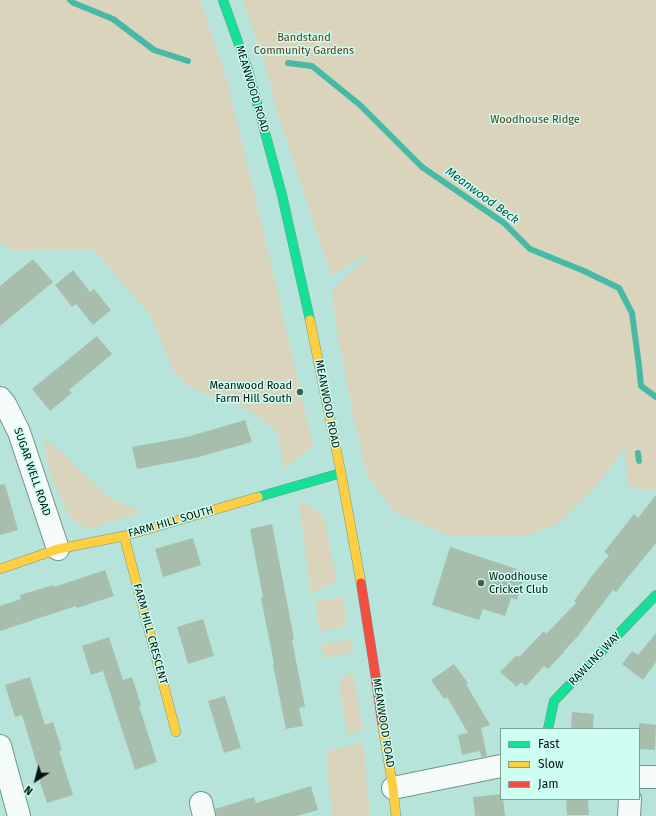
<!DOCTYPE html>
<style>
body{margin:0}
#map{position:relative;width:656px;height:816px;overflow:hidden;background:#b7e4da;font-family:"Fira Sans",sans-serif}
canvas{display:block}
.legend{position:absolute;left:500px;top:728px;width:140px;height:72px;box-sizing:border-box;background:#cdfef1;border:1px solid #7ba097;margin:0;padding:5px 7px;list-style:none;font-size:12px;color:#00140f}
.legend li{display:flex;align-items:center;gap:8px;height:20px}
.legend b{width:20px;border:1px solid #7ba097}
.north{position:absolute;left:16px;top:760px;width:40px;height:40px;-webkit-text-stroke:3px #cdfef1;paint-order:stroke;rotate:216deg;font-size:11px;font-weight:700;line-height:16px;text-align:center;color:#00140f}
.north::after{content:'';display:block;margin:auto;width:14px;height:18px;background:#00140f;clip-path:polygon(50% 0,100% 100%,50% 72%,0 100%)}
</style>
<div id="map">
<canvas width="656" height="816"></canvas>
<ul class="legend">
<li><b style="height:5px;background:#16e098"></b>Fast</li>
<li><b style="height:5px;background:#ffcf43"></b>Slow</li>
<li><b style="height:5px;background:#f24e42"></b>Jam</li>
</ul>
<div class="north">N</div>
</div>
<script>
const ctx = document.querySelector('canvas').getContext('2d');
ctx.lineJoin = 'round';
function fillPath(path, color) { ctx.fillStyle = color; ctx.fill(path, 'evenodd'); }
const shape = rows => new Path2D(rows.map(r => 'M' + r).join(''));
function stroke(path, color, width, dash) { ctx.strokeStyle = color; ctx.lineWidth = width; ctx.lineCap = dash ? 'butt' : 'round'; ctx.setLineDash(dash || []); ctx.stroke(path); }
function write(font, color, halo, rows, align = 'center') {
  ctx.font = font + ' "Fira Sans",sans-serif'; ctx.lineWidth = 3; ctx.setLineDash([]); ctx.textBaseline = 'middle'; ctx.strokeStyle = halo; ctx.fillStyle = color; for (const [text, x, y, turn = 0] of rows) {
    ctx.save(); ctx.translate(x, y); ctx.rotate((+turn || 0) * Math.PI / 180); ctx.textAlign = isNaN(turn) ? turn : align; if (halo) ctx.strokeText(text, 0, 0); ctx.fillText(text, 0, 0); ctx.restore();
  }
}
fillPath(shape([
 [0,0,200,0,227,81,262,225,313,446,284,469,277,432,256,414,188,386,174,372,151,316,93,249,13,251,0,241],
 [243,0,656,0,656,490,628,487,625,447,594,489,556,525,525,536,451,536,394,512,367,475,353,414,337,333,332,290,375,249,331,276,278,115,266,68],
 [44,437,110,498,142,512,89,529,71,520,54,484,45,452],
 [298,498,324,516,337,581,311,594],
 [343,597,347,625,319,632,316,601],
 [350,639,353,652,325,659,321,645],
 [353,673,363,730,348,735,339,687,344,676],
 [363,743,370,816,332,816,326,751]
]), '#dad4bc');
stroke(shape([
 [70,0,74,3,113,19,154,50,188,61],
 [288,63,312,66,360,105,422,167,504,223,530,249,584,271,619,288,632,313,639,366,641,386,656,397],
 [638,453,639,461]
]), '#46baa6', 6);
fillPath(shape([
 [33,259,53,282,0,326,0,286],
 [73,270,90,292,94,289,111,310,93,325,76,304,72,307,55,285],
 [97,336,112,354,69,390,72,393,50,411,32,389],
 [245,420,252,442,195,458,137,469,132,447,187,437],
 [5,484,18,530,0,535,0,485],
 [656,495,656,543,616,592,613,590,578,636,564,651,565,651,548,669,544,666,526,686,521,682,517,687,500,672,517,655,519,657,544,631,546,634,576,603,574,601,588,582,587,582,609,555,604,552,634,514,638,518],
 [272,524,294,639,292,640,305,707,299,708,303,726,286,729,273,665,274,664,261,598,263,597,250,529],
 [193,538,201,565,163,577,155,549],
 [450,547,526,572,517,600,511,598,505,616,483,609,479,620,432,605],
 [105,570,114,596,77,608,76,606,0,631,0,606,21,599,20,595,53,585,54,587],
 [203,619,214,656,188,664,177,627],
 [656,633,656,662,643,680,622,664,632,651,638,655],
 [109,637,123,680,132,677,141,705,139,706,157,762,135,770,103,671,91,675,82,646],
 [454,664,468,683,466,684,490,725,481,728,487,756,482,757,479,751,462,755,458,735,468,733,447,697,444,699,431,680],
 [30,677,45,725,53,722,62,750,59,751,73,795,47,803,38,776,40,775,22,715,15,717,5,685],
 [225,696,241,748,224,753,208,701],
 [572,712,594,714,593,729,571,729],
 [639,723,656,725,655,750,639,749],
 [311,786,318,810,296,816,216,816,215,809,254,797,256,803],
 [501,794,501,799,503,799,505,816,475,816,473,797],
 [566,799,588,799,589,815,567,815]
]), '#a8bead');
const street = shape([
 [0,398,5,404,19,432,58,549],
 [0,746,19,816],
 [639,777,656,777],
 [393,788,501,766],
 [201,803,204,816],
 [629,816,630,799]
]);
const fast = shape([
 [223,0,248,70,282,195,310,320],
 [258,497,341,473],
 [548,729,554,701,656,595]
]);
const slow = shape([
 [310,320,341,473,361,583],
 [124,536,176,732],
 [0,569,58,549,124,536,258,497],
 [382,722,393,788,396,816]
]);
const jam = shape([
 [361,583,376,679,382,722]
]);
stroke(street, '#6f958e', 24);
stroke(fast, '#6f958e', 10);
stroke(slow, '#6f958e', 10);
stroke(jam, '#6f958e', 10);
stroke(street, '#f4fbf9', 22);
stroke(fast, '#16e098', 9);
stroke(slow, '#ffcf43', 9);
stroke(jam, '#f24e42', 9);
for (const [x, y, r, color] of [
 [300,392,4,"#405d56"],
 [481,583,4,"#405d56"]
]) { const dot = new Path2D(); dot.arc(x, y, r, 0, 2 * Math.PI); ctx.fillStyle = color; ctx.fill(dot); stroke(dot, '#cdfef1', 1.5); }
write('11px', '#5e3718', '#cdfef1', [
 ["Bandstand",304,38],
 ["Community Gardens",304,51],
 ["Woodhouse Ridge",535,120]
]);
write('11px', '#00140f', '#cdfef1', [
 ["MEANWOOD ROAD",252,89,73],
 ["MEANWOOD ROAD",327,404,79],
 ["SUGAR WELL ROAD",32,472,71],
 ["FARM HILL SOUTH",171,522,-16],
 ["FARM HILL CRESCENT",150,634,75],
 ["RAWLING WAY",595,659,-46],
 ["MEANWOOD ROAD",383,723,81]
]);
write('11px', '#00140f', '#cdfef1', [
 ["Meanwood Road",292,386],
 ["Farm Hill South",292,399],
 ["Woodhouse",489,577,"left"],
 ["Cricket Club",489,590,"left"]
], 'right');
write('italic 12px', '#0c5649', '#cdfef1', [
 ["Meanwood Beck",482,196,36]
]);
</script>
